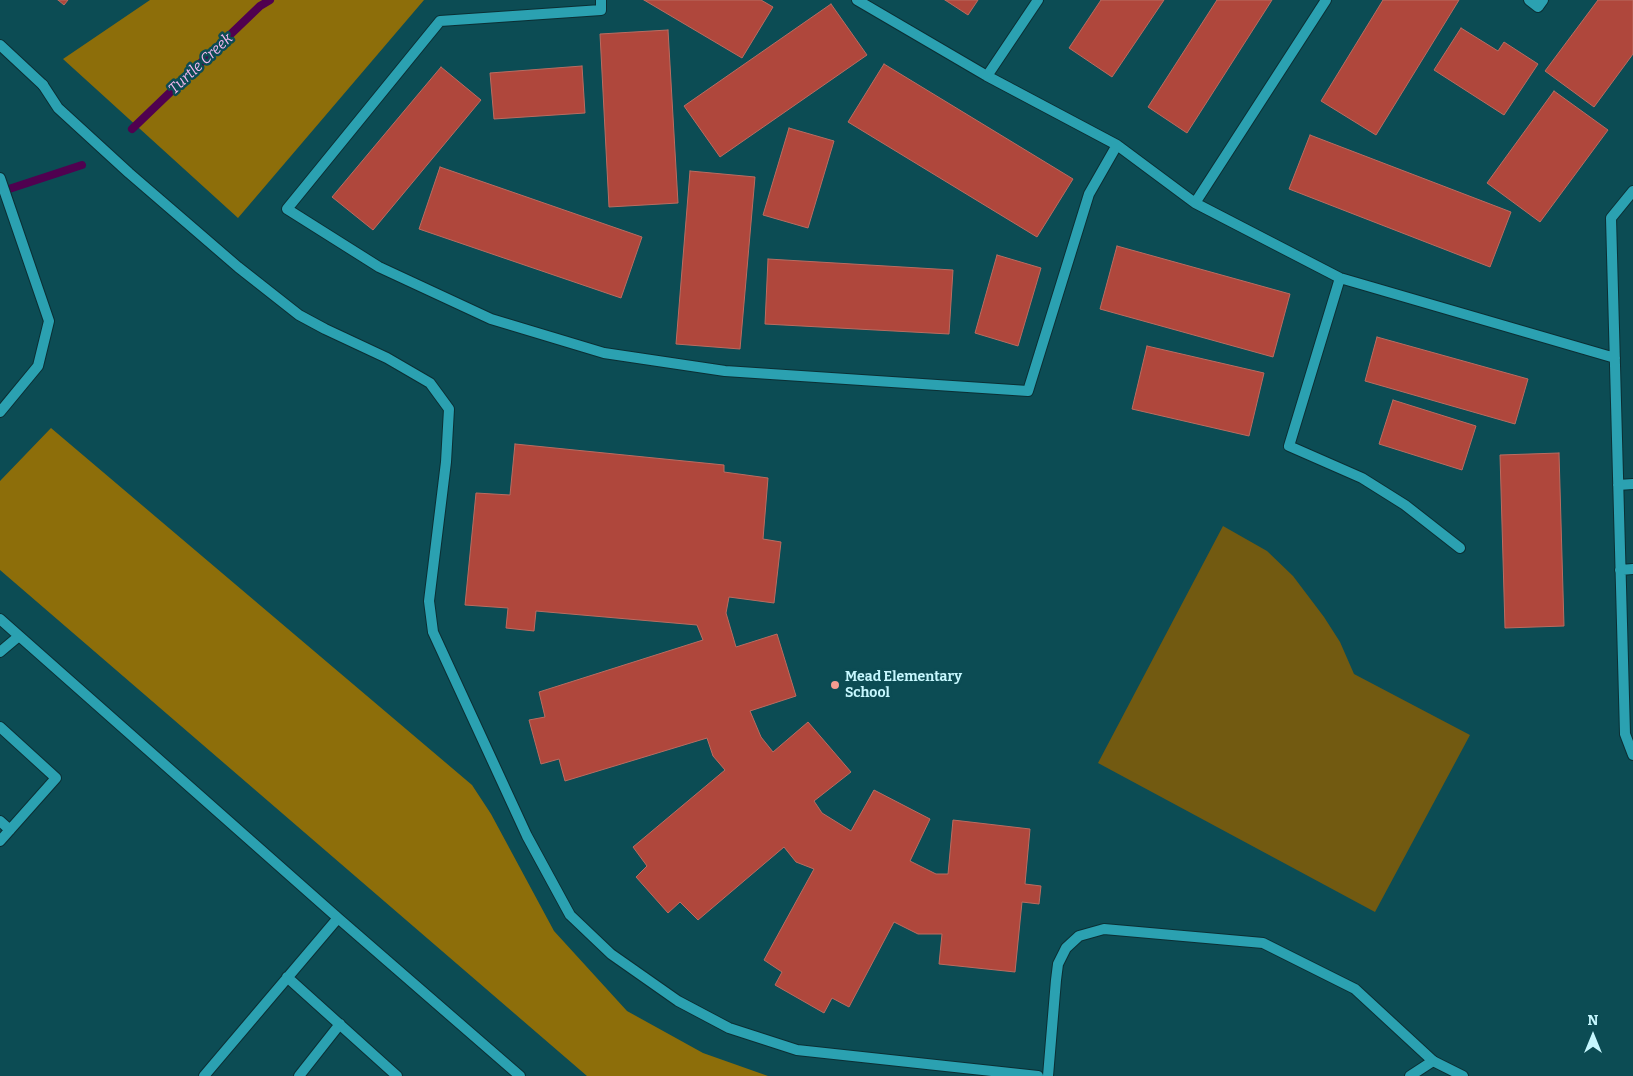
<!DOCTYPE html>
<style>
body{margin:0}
#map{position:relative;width:1633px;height:1076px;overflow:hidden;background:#0c4c54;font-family:Bitter,serif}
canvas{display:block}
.north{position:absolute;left:1568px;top:1011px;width:50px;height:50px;-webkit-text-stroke:4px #0c4c54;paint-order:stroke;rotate:0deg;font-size:14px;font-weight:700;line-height:20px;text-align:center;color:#c6f7fe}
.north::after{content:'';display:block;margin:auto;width:18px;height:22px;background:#c6f7fe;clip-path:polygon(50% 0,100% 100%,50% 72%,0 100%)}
</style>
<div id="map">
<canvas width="1633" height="1076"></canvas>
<div class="north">N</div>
</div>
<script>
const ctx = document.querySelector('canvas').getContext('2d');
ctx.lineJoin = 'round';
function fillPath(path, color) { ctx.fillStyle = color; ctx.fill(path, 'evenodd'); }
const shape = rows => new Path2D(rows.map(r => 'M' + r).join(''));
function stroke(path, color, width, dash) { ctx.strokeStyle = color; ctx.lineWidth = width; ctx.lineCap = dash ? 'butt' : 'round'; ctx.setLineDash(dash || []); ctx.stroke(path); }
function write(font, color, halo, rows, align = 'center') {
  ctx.font = font + ' Bitter,serif'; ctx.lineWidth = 5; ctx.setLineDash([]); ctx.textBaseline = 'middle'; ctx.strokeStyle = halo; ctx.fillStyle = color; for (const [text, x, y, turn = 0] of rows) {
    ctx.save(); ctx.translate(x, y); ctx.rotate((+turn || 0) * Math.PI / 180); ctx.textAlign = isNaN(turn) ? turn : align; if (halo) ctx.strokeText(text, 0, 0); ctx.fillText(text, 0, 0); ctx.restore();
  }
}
fillPath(shape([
 [1223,526,1267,551,1293,576,1324,617,1340,642,1354,674,1470,735,1375,912,1098,763]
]), '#725a11');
fillPath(shape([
 [150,0,424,0,238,218,63,59],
 [51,428,472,785,491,814,554,931,627,1011,703,1053,768,1076,587,1076,0,570,0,481]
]), '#8d6e0a');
stroke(shape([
 [132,129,260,6,270,0],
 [0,192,82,165]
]), '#500150', 8);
const building = shape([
 [58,0,68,0,64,5,58,0],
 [644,0,761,0,773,7,742,58,644,0],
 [945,0,978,0,968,15,945,0],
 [1101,0,1164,0,1112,77,1069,48,1101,0],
 [1217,0,1272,0,1187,133,1148,107,1217,0],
 [1383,0,1459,0,1376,135,1321,101,1383,0],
 [1598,0,1633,0,1633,54,1594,107,1545,71,1598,0],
 [831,4,867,55,720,157,684,106,831,4],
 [1461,28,1498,51,1504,42,1538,64,1504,115,1434,70,1461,28],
 [668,30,678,203,609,207,600,34,668,30],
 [884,64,1073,179,1037,237,848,122,884,64],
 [582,66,585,113,494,119,490,73,582,66],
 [441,67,481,100,373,230,332,197,441,67],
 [1554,91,1608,130,1540,222,1487,183,1554,91],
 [789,128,834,141,808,228,763,215,789,128],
 [1310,135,1511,212,1490,267,1289,189,1310,135],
 [440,167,642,237,621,298,419,229,440,167],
 [690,171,755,177,740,349,676,344,690,171],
 [1117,246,1290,294,1273,357,1100,309,1117,246],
 [997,255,1041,268,1018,346,975,333,997,255],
 [768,259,953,270,949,334,765,324,768,259],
 [1377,337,1528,379,1515,424,1365,381,1377,337],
 [1147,346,1264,373,1249,436,1132,409,1147,346],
 [1393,400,1476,426,1462,470,1379,444,1393,400],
 [515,444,724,465,724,472,768,478,763,539,781,542,774,603,729,597,726,613,736,647,777,634,796,696,750,711,761,737,773,752,808,722,851,772,814,801,822,813,851,831,874,790,930,819,910,861,936,874,948,874,953,820,1030,829,1025,884,1041,886,1039,904,1022,902,1015,972,939,964,942,934,918,934,894,922,849,1007,832,998,824,1013,775,985,782,972,764,960,814,869,796,862,784,847,698,920,680,902,668,913,636,877,647,866,633,847,725,770,713,756,707,738,565,781,559,759,541,764,529,720,545,717,539,692,703,640,697,625,536,611,534,631,506,628,508,608,465,605,476,493,510,495,515,444],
 [1559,453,1564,626,1505,628,1500,455,1559,453]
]);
fillPath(building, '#af473c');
stroke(building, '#ba6c61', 1);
const lane = shape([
 [601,0,601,10,440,21,287,209,379,267,491,319,604,353,725,371,1028,391,1089,194,1117,145],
 [857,0,987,76,1117,145,1195,203,1340,278,1615,358],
 [1529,0,1538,7,1543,0],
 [987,76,1038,0],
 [43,85,58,108,129,173,238,267,299,315,325,329,387,358,430,383,449,409,446,462,429,601,433,632,527,836,570,915,611,954,678,1001,729,1028,797,1050,1038,1076],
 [0,178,49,321,38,366,0,412],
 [1633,191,1611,218,1625,734,1633,755],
 [1195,203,1326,0],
 [1340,278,1289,446,1362,478,1405,505,1460,548],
 [1618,485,1633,484],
 [1620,570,1633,569],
 [0,619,338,918,204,1076],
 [0,652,19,636],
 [0,727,56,778,0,841],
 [0,821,10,830],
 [338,918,520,1076],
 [287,977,397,1076],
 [299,1076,340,1024],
 [1048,1076,1056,980,1058,964,1066,948,1079,936,1104,929,1263,943,1355,989,1433,1061,1410,1076]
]);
const street = shape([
 [0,45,43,85],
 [1433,1061,1463,1076]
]);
stroke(lane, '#0b2f34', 12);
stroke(street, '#0b2f34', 12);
stroke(lane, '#2ba1b1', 10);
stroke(street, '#2ba1b1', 10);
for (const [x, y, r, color] of [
 [835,685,5,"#f59c90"]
]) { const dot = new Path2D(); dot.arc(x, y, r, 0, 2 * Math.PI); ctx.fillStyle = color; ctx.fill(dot); stroke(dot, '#0c4c54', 2); }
write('bold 14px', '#c6f7fe', '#0c4c54', [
 ["Mead Elementary",845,677],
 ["School",845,693]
], 'left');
write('italic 15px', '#f4b8f1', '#0c4c54', [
 ["Turtle Creek",201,64,-43]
]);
</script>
